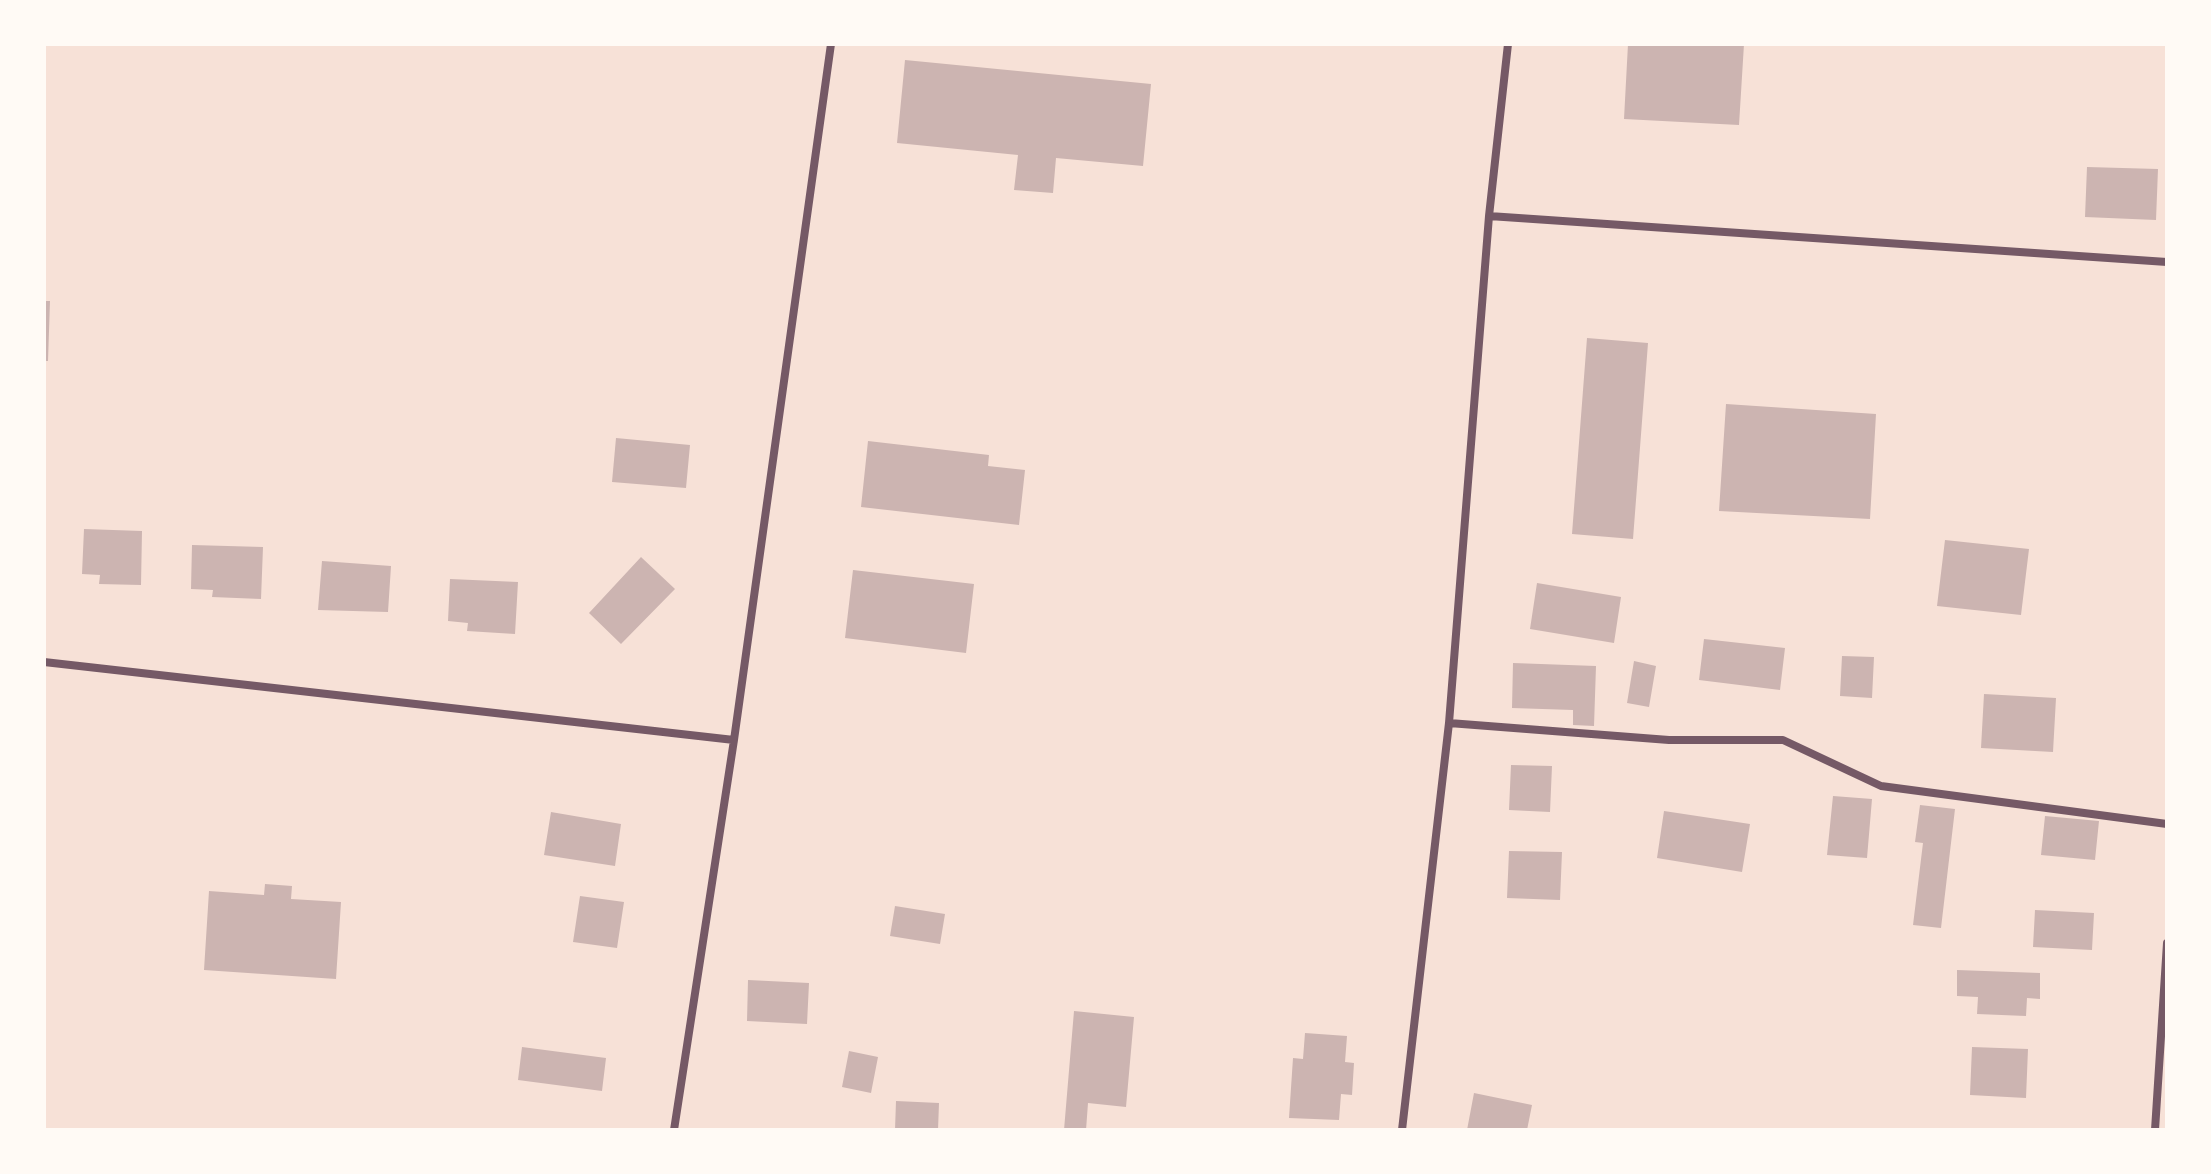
<!DOCTYPE html>
<style>
body{margin:0}
#map{position:relative;width:2211px;height:1174px;overflow:hidden;background:#f7e1d7;font-family:"Roboto Condensed",sans-serif}
canvas{display:block}
.frame{position:absolute;inset:0;border:46px solid #fffaf5;pointer-events:none}
</style>
<div id="map">
<canvas width="2211" height="1174"></canvas>
<div class="frame"></div>
</div>
<script>
const ctx = document.querySelector('canvas').getContext('2d');
ctx.lineJoin = 'round';
function fillPath(path, color) { ctx.fillStyle = color; ctx.fill(path, 'evenodd'); }
const shape = rows => new Path2D(rows.map(r => 'M' + r).join(''));
function stroke(path, color, width, dash) { ctx.strokeStyle = color; ctx.lineWidth = width; ctx.lineCap = dash ? 'butt' : 'round'; ctx.setLineDash(dash || []); ctx.stroke(path); }
fillPath(shape([
 [1628,44,1744,44,1739,125,1624,119],
 [905,60,1151,84,1143,166,1056,158,1053,193,1014,190,1018,155,897,143],
 [2087,167,2158,169,2156,220,2085,217],
 [44,301,50,301,48,361,44,361],
 [1587,338,1648,343,1633,539,1572,534],
 [1726,404,1876,414,1870,519,1719,511],
 [616,438,690,445,686,488,612,482],
 [868,441,989,455,988,466,1025,470,1019,525,861,507],
 [84,529,142,531,141,585,99,584,100,575,82,574],
 [1945,540,2029,549,2021,615,1937,606],
 [192,545,263,547,261,599,212,597,213,590,191,589],
 [641,557,675,589,621,644,589,613],
 [322,561,391,566,388,612,318,610],
 [853,570,974,584,966,653,845,638],
 [450,579,518,582,515,634,467,631,468,623,448,621],
 [1537,583,1621,597,1614,643,1530,629],
 [1704,639,1785,648,1780,690,1699,680],
 [1842,656,1874,657,1872,698,1840,696],
 [1634,661,1656,666,1649,707,1627,703],
 [1513,663,1596,666,1594,726,1573,725,1573,710,1512,708],
 [1984,694,2056,698,2053,752,1981,748],
 [1511,765,1552,766,1550,812,1509,810],
 [1833,796,1872,799,1867,858,1827,855],
 [1920,805,1955,809,1941,928,1913,925,1923,843,1915,842],
 [1664,811,1750,824,1742,872,1657,858],
 [551,812,621,824,615,866,544,855],
 [2045,816,2099,821,2095,860,2041,855],
 [1509,851,1562,852,1560,900,1507,898],
 [265,884,292,886,291,899,341,902,336,979,204,970,209,891,264,895],
 [580,896,624,902,617,948,573,942],
 [895,906,945,914,940,944,890,936],
 [2035,910,2094,913,2092,950,2033,947],
 [1957,970,2040,973,2040,999,2027,998,2026,1016,1977,1014,1978,997,1957,996],
 [748,980,809,983,807,1024,747,1021],
 [1074,1011,1134,1017,1126,1107,1088,1103,1086,1130,1064,1130],
 [1305,1033,1347,1036,1345,1062,1354,1063,1352,1095,1341,1094,1339,1120,1289,1118,1293,1058,1303,1059],
 [522,1047,606,1058,602,1091,518,1080],
 [1972,1047,2028,1049,2026,1098,1970,1095],
 [849,1051,878,1057,871,1093,842,1087],
 [1474,1093,1532,1105,1527,1130,1467,1130],
 [896,1101,939,1103,938,1130,895,1130]
]), '#ccb4b1');
stroke(shape([
 [1489,216,2167,262],
 [44,662,734,740],
 [1449,723,1669,740,1783,740,1881,786,2167,824],
 [674,1130,734,740,831,44],
 [1402,1130,1449,723,1489,216,1508,44],
 [2155,1130,2167,943]
]), '#755966', 8);
</script>
